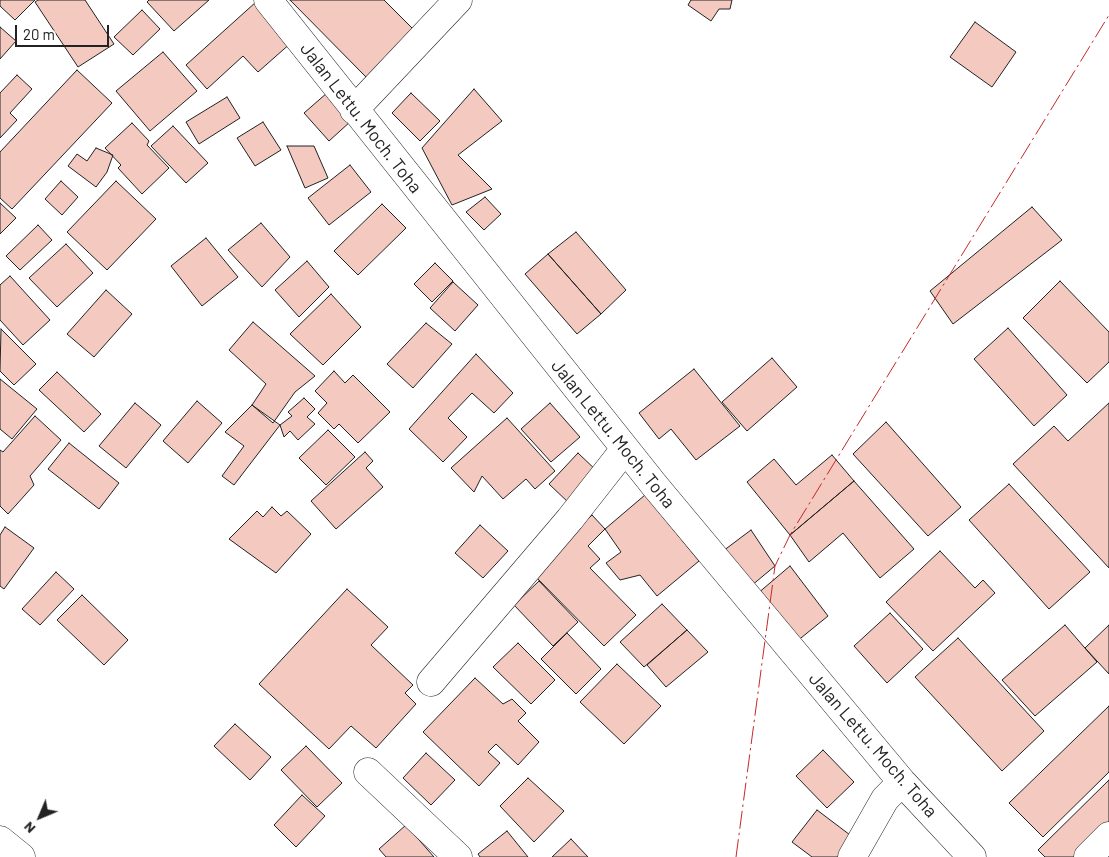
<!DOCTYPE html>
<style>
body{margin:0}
#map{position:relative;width:1109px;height:857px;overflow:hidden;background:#fff;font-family:Barlow,sans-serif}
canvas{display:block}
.north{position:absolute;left:15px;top:792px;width:50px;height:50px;-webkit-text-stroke:4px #fff;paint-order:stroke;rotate:225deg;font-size:14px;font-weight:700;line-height:20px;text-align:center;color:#222}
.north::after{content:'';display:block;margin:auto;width:18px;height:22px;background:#222;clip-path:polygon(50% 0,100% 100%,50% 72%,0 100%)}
.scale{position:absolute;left:15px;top:25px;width:94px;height:22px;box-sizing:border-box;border:2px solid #222;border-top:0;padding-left:6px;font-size:15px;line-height:18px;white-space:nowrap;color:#222;-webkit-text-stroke:4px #fff;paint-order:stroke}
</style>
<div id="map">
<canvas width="1109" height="857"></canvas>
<div class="north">N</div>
<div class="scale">20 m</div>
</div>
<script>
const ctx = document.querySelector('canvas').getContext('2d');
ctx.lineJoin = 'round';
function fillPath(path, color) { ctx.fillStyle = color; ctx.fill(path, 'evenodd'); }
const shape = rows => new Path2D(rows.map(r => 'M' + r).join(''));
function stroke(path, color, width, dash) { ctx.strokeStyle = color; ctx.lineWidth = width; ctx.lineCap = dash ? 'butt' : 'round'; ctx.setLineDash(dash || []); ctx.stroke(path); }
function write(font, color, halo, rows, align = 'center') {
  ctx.font = font + ' Barlow,sans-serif'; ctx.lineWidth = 4; ctx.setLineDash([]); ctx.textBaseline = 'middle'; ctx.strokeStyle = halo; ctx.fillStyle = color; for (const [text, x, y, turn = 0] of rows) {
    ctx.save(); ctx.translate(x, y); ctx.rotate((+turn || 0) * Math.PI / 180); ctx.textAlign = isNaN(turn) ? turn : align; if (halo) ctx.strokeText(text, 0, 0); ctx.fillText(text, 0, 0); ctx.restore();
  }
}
const building = shape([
 [0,0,35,0,15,20,0,6,0,0],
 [38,0,85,0,114,44,78,67,35,2,38,0],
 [149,0,209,0,174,31,147,2,149,0],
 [290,0,384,0,414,30,366,77,290,0],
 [691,0,732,0,730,9,719,9,711,21,688,5,691,0],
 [256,2,292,42,258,72,243,56,207,89,186,65,256,2],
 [142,10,160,29,133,55,114,37,142,10],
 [975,22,1016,52,992,87,950,57,975,22],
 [0,27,16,41,0,59,0,27],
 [163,52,197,91,150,131,116,91,163,52],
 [77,70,112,103,12,209,0,198,0,152,77,70],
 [17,75,32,89,10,113,17,120,0,138,0,93,17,75],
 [474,89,502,121,458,155,492,189,452,205,422,148,474,89],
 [327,93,351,121,329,141,304,113,327,93],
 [411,93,440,121,420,141,392,113,411,93],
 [227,97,240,118,199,144,186,122,227,97],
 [263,122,281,150,255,166,237,138,263,122],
 [132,123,149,141,147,145,169,168,142,194,118,168,121,165,105,148,132,123],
 [173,126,208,163,186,183,151,146,173,126],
 [287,146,314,146,328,178,305,188,287,146],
 [96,148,113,155,107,172,96,187,68,166,77,154,87,161,96,148],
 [350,165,371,192,329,225,308,198,350,165],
 [61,181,78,197,62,215,45,199,61,181],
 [116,181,156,219,107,270,67,232,116,181],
 [485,197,501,214,484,230,466,212,485,197],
 [0,203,16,218,0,234,0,203],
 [382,204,406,228,358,275,334,251,382,204],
 [1032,207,1062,240,953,324,930,291,1032,207],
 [261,223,290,257,262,287,228,250,261,223],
 [38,225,52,240,20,270,6,256,38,225],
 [576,232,626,290,601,314,548,254,576,232],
 [206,238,238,277,202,306,171,266,206,238],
 [66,244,93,273,57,307,29,278,66,244],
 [548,254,601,314,577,334,525,274,548,254],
 [307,261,329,287,299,317,275,290,307,261],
 [435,263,453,281,432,302,414,284,435,263],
 [10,276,50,320,23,345,0,320,0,285,10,276],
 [1060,281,1109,332,1109,362,1087,383,1023,318,1060,281],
 [453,282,478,305,455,331,430,308,453,282],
 [106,290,132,314,94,357,67,334,106,290],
 [331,294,361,327,323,365,290,334,331,294],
 [253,322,315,376,295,392,273,423,252,405,266,384,229,350,253,322],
 [426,323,452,344,413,388,387,364,426,323],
 [1008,328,1067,395,1034,426,974,359,1008,328],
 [1,329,36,364,14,385,0,371,1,329],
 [476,354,513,393,494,413,472,393,448,418,467,437,443,462,409,429,476,354],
 [772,358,797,387,747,431,722,402,772,358],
 [694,369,740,426,696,460,671,429,659,439,639,413,694,369],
 [334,371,345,383,353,375,390,412,358,443,339,424,334,429,318,413,327,403,315,391,334,371],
 [57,372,101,414,84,432,39,390,57,372],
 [0,379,37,409,12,439,0,429,0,379],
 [304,398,315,409,307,417,315,424,298,440,290,431,284,437,280,425,292,416,288,412,304,398],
 [197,401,222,423,188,463,163,441,197,401],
 [135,403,161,425,126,468,99,446,135,403],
 [550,403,580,437,551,462,521,429,550,403],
 [1109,403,1109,568,1013,464,1054,426,1068,441,1109,403],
 [252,405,280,425,234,485,222,476,244,446,225,432,252,405],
 [35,416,61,440,30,476,34,485,8,514,0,506,0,450,3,452,35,416],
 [507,418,555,471,535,489,526,479,503,499,482,476,474,492,451,468,507,418],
 [886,422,961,507,928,536,853,454,886,422],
 [328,430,355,457,326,485,299,458,328,430],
 [69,443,119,483,99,509,48,469,69,443],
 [365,452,373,461,366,468,383,487,336,529,311,501,365,452],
 [578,453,599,473,570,504,549,484,578,453],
 [832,455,854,481,790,535,747,482,774,459,796,485,832,455],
 [854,481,914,549,880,578,843,533,809,562,790,535,854,481],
 [1009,484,1090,572,1049,609,969,520,1009,484],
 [645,495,699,561,657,596,640,575,620,580,606,563,621,552,605,529,645,495],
 [272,507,281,516,287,511,311,534,276,573,229,539,257,511,263,517,272,507],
 [592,515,605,529,588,546,600,559,590,568,636,615,604,646,532,573,592,515],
 [480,525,508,551,483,578,455,553,480,525],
 [5,527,34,548,4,589,0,586,0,535,5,527],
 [751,530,775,566,751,586,723,551,751,530],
 [940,551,975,588,983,580,995,593,933,651,886,602,940,551],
 [790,566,828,616,796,642,757,594,790,566],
 [56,572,74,589,40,625,22,609,56,572],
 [539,581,578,622,553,646,514,605,539,581],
 [347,589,388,627,371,645,413,685,405,693,416,704,376,748,351,726,329,749,259,684,347,589],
 [82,595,128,640,104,665,57,620,82,595],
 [662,604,687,630,644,667,620,642,662,604],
 [890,613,923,649,887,683,854,646,890,613],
 [1065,625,1097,662,1035,716,1002,680,1065,625],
 [1109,625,1109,674,1085,648,1109,625],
 [687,630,708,652,666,687,647,665,687,630],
 [567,633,601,669,576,694,541,659,567,633],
 [958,638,1044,731,1002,771,915,677,958,638],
 [518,643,555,680,531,704,493,667,518,643],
 [617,664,661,706,624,744,580,702,617,664],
 [475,678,503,704,512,699,526,713,518,721,539,742,518,765,496,744,488,752,500,763,479,786,423,732,475,678],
 [1109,706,1109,772,1043,837,1009,803,1109,706],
 [235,724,271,757,250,780,214,746,235,724],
 [306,746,342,783,317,807,281,770,306,746],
 [823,750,854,782,827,808,796,776,823,750],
 [426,753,455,780,431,805,403,778,426,753],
 [528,778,564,811,534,842,500,806,528,778],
 [1109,780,1109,836,1088,857,1045,857,1038,850,1109,780],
 [302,795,325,816,296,847,274,825,302,795],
 [817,810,858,841,846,857,812,857,792,842,817,810],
 [406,825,434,857,386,857,379,849,406,825],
 [507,831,528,857,480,857,478,854,507,831],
 [571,839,588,857,552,857,571,839]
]);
fillPath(building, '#f3c9c0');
stroke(building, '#222', 1);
const minor = shape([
 [268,0,655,486,902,782,972,857],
 [354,110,458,0],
 [431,682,570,519,625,449],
 [368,772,458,857],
 [0,840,21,857],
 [852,857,885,799,902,782],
 [1088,857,1109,836]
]);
stroke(minor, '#222', 29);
stroke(minor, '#fff', 28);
stroke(shape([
 [736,857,775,566,790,535,1109,15]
]), '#c62828', 1, [18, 4, 2.5, 4]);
write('18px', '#222', '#fff', [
 ["Jalan Lettu. Moch. Toha",361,118,52],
 ["Jalan Lettu. Moch. Toha",613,434,51],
 ["Jalan Lettu. Moch. Toha",873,745,49]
]);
</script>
